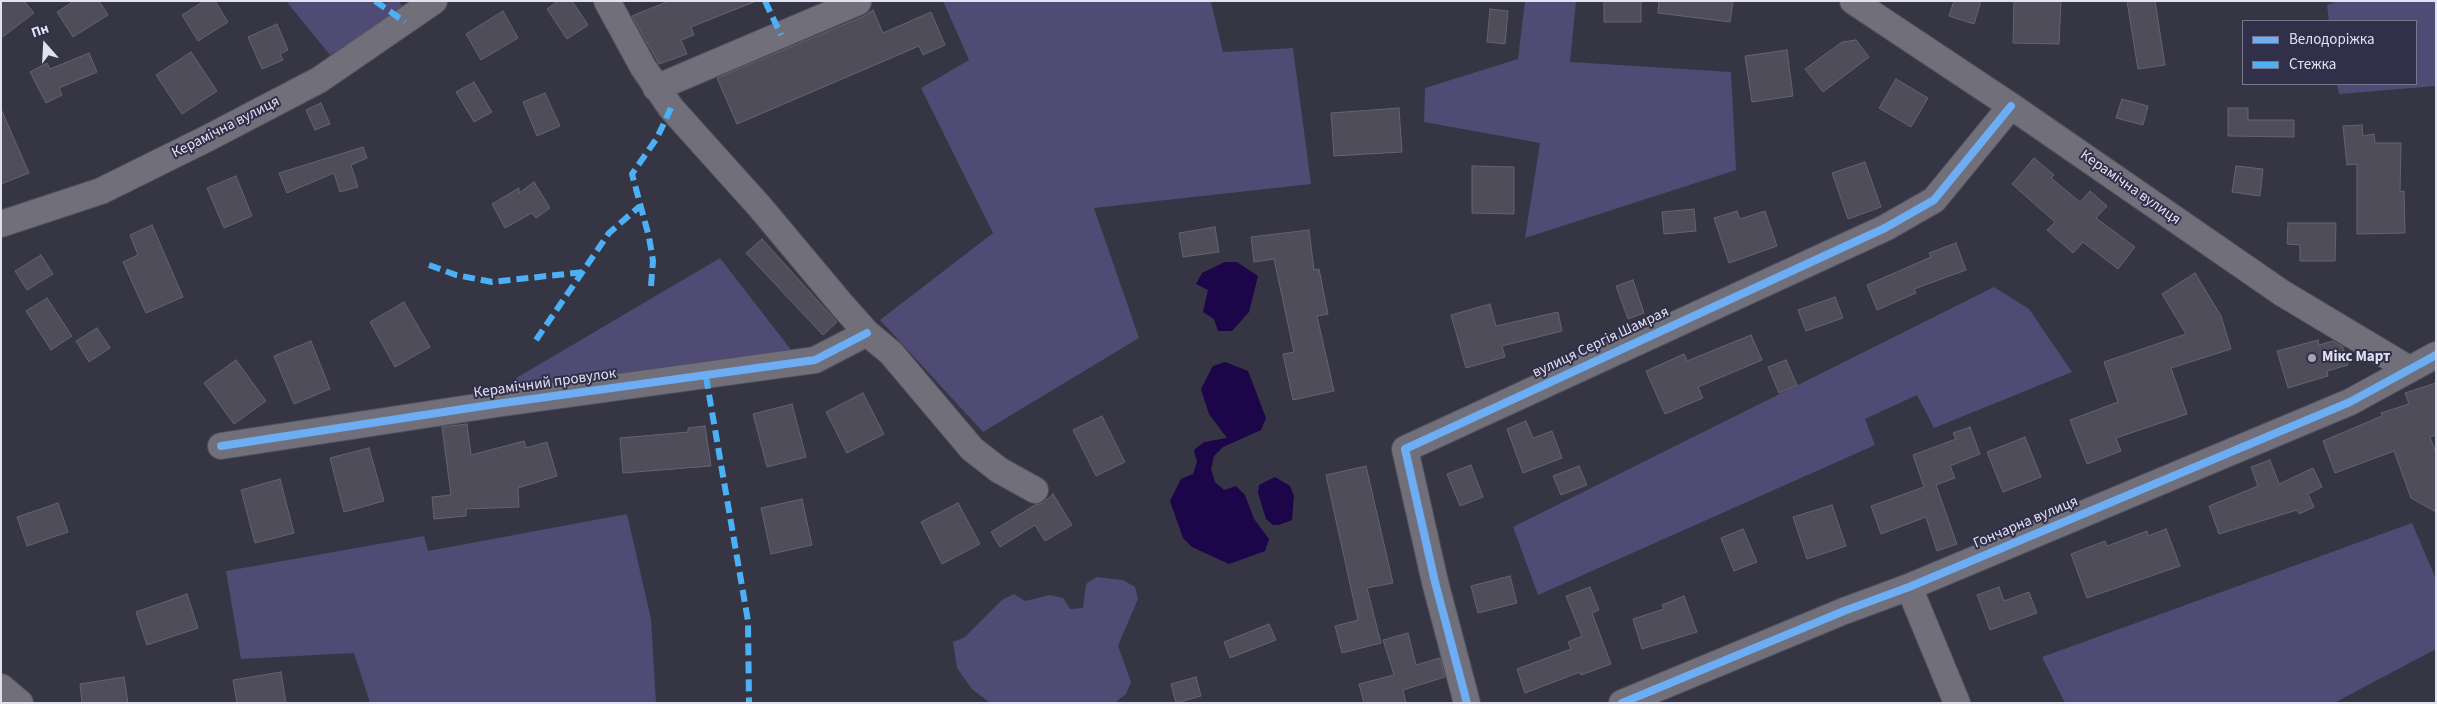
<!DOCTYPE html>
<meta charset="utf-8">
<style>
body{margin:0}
#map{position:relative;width:2437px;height:704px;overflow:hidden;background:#363543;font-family:"Source Sans 3",sans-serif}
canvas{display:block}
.frame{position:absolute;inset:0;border:2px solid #e2e1f2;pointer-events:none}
.legend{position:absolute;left:2242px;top:20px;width:175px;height:65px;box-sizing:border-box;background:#312f49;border:1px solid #78768d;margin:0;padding:6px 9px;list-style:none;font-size:15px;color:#e2e1f2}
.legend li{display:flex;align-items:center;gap:10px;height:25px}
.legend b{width:25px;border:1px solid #78768d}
.north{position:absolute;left:20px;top:20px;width:50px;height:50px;-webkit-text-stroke:4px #312f49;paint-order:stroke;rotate:341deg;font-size:14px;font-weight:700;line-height:20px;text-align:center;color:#e2e1f2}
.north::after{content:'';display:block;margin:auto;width:18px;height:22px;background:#e2e1f2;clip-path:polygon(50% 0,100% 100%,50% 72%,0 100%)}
</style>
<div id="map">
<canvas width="2437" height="704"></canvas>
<div class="frame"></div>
<ul class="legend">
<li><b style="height:6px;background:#6dadf4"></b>Велодоріжка</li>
<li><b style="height:6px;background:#4cb0f7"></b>Стежка</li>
</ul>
<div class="north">Пн</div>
</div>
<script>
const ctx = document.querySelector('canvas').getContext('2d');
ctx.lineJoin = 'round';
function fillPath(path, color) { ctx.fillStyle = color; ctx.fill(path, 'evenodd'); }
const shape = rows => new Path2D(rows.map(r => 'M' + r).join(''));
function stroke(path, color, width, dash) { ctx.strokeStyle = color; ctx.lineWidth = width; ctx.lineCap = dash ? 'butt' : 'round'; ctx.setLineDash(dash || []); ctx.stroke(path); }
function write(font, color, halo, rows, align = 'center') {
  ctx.font = font + ' "Source Sans 3",sans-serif'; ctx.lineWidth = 4; ctx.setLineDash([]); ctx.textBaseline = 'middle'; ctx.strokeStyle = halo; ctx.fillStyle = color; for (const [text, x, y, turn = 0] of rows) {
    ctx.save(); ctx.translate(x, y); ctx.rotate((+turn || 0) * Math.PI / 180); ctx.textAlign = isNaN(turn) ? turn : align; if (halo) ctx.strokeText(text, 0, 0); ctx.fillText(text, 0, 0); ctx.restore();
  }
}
fillPath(shape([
 [286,1,399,1,406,12,330,55],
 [943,1,1211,2,1223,52,1293,48,1311,184,1094,208,1139,338,983,432,880,320,993,233,921,88,969,60],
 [1525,1,1576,1,1570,62,1731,72,1736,170,1525,238,1540,143,1424,122,1425,88,1518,59],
 [2337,1,2436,1,2436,86,2339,94,2337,84,2416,84,2416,21,2329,21,2327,5],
 [720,258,795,355,497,396,518,377],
 [1994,287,2029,309,2072,372,1934,428,1917,395,1865,419,1875,445,1538,595,1513,527],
 [627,514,651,619,656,703,370,703,354,653,241,659,226,571,424,536,428,551],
 [2412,523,2436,579,2436,649,2334,703,2065,703,2042,657],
 [1097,577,1123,580,1135,587,1138,599,1118,646,1131,682,1126,694,1115,703,990,703,972,689,957,668,953,642,965,637,1002,600,1014,594,1025,601,1050,595,1063,598,1070,609,1083,608,1086,584]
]), '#4f4b74');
fillPath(shape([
 [1225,262,1237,262,1258,276,1249,312,1232,331,1218,331,1214,319,1203,312,1208,290,1196,284,1202,273],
 [1225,362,1248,371,1266,418,1261,430,1223,447,1214,456,1211,469,1215,482,1224,490,1236,486,1245,495,1254,519,1269,539,1265,551,1229,564,1192,547,1183,538,1170,501,1181,479,1193,474,1197,462,1194,450,1204,442,1227,438,1209,414,1201,389,1213,366],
 [1275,477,1290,486,1294,496,1292,520,1279,525,1273,525,1266,519,1258,493,1259,485]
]), '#1c0548');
const building = shape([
 [1,1,24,1,34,13,1,38,1,1],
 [74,1,99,1,108,15,73,37,57,12,74,1],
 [204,1,215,1,228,22,198,41,182,15,204,1],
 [558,1,572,1,588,25,567,39,547,9,558,1],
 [669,1,753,1,754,2,691,27,694,35,681,40,687,54,659,64,632,16,669,1],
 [1604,1,1641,1,1641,22,1604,22,1604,1],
 [1659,1,1733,1,1730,22,1658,13,1659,1],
 [1954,1,1981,1,1974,24,1949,16,1954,1],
 [2014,1,2061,1,2059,44,2013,43,2014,1],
 [2127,1,2155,1,2165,65,2138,69,2127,1],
 [1490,9,1508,11,1505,44,1487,42,1490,9],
 [873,10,883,33,931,12,945,45,923,55,919,46,737,124,717,78,864,16,873,10],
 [503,11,518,38,481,60,466,34,503,11],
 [277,24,288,50,280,54,283,60,262,69,248,37,277,24],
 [1856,40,1869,57,1823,92,1805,69,1842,42,1856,40],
 [1787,50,1793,96,1752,102,1745,56,1787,50],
 [191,52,217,91,182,114,156,75,191,52],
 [89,53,97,72,59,88,62,95,46,103,30,72,47,63,50,69,89,53],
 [1896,79,1928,98,1911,127,1879,108,1896,79],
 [474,82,492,112,474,122,456,92,474,82],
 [545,93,560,126,537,136,523,102,545,93],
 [2122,99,2148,106,2143,125,2116,118,2122,99],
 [321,103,330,124,315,130,306,110,321,103],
 [1399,108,1402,152,1334,156,1331,113,1399,108],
 [2228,108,2248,108,2248,120,2294,120,2294,137,2228,136,2228,108],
 [1,109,29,173,1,184,1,109],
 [2362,125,2363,136,2374,134,2375,143,2401,143,2400,192,2404,191,2405,233,2357,234,2357,164,2347,165,2343,126,2362,125],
 [363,147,367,158,351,165,358,187,340,192,334,173,287,193,279,173,363,147],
 [2034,158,2054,175,2051,178,2080,202,2090,191,2107,206,2096,218,2135,247,2118,269,2083,242,2073,253,2047,230,2055,222,2012,184,2034,158],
 [1865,162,1881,207,1848,219,1832,173,1865,162],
 [1472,166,1514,167,1514,214,1472,213,1472,166],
 [2236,166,2263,169,2260,196,2232,192,2236,166],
 [236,176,252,216,224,228,207,188,236,176],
 [534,182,550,208,536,218,532,213,505,228,492,204,519,188,519,193,534,182],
 [1694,209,1696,231,1664,234,1662,212,1694,209],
 [1737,211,1740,219,1765,211,1777,246,1729,263,1714,218,1737,211],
 [2288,223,2336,223,2335,261,2300,261,2300,245,2287,244,2288,223],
 [152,225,183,297,146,313,123,262,138,255,130,235,152,225],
 [1215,227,1219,252,1183,257,1179,233,1215,227],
 [1309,230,1314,270,1319,269,1328,314,1317,316,1334,391,1293,400,1283,354,1294,352,1274,259,1254,262,1251,237,1309,230],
 [762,239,837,322,823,335,746,253,762,239],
 [1956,243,1966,270,1914,289,1916,293,1877,310,1867,285,1931,257,1929,253,1956,243],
 [41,255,53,274,27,290,15,271,41,255],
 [2195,273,2221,316,2231,349,2171,368,2187,414,2116,438,2121,451,2087,464,2070,420,2118,402,2104,362,2186,334,2162,294,2195,273],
 [1633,280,1644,313,1628,319,1616,286,1633,280],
 [1835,297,1843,318,1806,331,1798,310,1835,297],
 [47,298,72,336,51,350,26,311,47,298],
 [404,302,430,347,395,367,370,322,404,302],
 [1490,304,1496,326,1558,312,1562,331,1502,346,1505,357,1466,368,1451,315,1490,304],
 [97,328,110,348,89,362,76,341,97,328],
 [1751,335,1762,360,1698,387,1703,398,1665,414,1646,371,1684,354,1687,361,1751,335],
 [2318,340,2319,345,2333,341,2343,347,2348,365,2327,371,2328,376,2288,388,2277,351,2318,340],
 [311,341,330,389,294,404,274,356,311,341],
 [236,360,266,401,234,424,204,383,236,360],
 [1786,360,1797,385,1779,393,1768,367,1786,360],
 [2436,383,2436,435,2430,437,2436,453,2436,512,2411,498,2394,451,2335,473,2323,441,2382,416,2381,413,2409,404,2405,393,2436,383],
 [863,393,884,434,847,453,826,412,863,393],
 [792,404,806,457,767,467,753,414,792,404],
 [1102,416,1125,462,1096,476,1073,430,1102,416],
 [1526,421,1533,438,1552,431,1562,458,1523,473,1507,429,1526,421],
 [467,424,471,455,524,441,526,448,547,442,557,476,518,488,519,507,466,509,466,516,434,519,432,497,451,495,442,427,467,424],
 [705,426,711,466,623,473,620,438,688,432,688,428,705,426],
 [1970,427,1980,454,1950,466,1955,478,1936,485,1957,544,1937,551,1926,517,1881,534,1871,506,1924,487,1913,455,1956,439,1953,433,1970,427],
 [2025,437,2041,477,2003,492,1987,452,2025,437],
 [369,448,384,501,344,512,330,458,369,448],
 [2270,460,2279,484,2313,468,2322,487,2308,494,2314,507,2299,514,2297,510,2219,534,2209,506,2258,486,2251,467,2270,460],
 [1471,465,1483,497,1460,506,1447,474,1471,465],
 [1366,466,1393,583,1367,588,1381,643,1342,653,1335,626,1358,620,1326,475,1366,466],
 [1579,466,1587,485,1561,495,1553,476,1579,466],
 [280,479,294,533,255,543,241,490,280,479],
 [1053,494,1072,525,1045,541,1035,525,1000,547,991,532,1035,505,1043,503,1053,494],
 [802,499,812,545,771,554,761,508,802,499],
 [58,503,68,532,27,546,17,517,58,503],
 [958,503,980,544,942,564,921,522,958,503],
 [1832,505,1846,546,1807,559,1793,517,1832,505],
 [1743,529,1757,562,1734,571,1721,538,1743,529],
 [2166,529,2180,566,2087,598,2071,554,2105,541,2107,546,2147,531,2148,536,2166,529],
 [1510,576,1517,603,1478,613,1471,586,1510,576],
 [1590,587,1599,610,1592,613,1611,664,1581,675,1580,672,1525,693,1517,669,1571,649,1568,642,1582,636,1566,596,1590,587],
 [1999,587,2004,601,2029,592,2037,613,1990,630,1977,595,1999,587],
 [187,594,198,628,147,645,136,612,187,594],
 [1684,596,1697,632,1642,649,1633,619,1664,609,1662,605,1684,596],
 [1269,624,1276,640,1230,658,1224,642,1269,624],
 [1408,633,1416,665,1440,658,1445,677,1403,690,1406,703,1364,703,1359,684,1394,675,1383,640,1408,633],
 [281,672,286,703,237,703,233,680,281,672],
 [124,677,128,703,82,703,80,684,124,677],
 [1196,677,1201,696,1176,703,1171,684,1196,677]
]);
fillPath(building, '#4e4d59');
stroke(building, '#646470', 1);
const minor = shape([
 [607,1,643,67,671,108,760,207,842,305,867,333,891,353,972,449,999,470,1035,490],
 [1853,1,2011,106,2282,293,2409,369],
 [656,88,858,2],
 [1,224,101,191,208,138,319,80,434,1],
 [221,446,496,404,815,360,867,333],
 [1909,587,1957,703],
 [1,687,20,703],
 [1467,703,1435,582,1405,449,1885,228,1934,200,2011,106],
 [1622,703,1844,611,1909,587,2350,402,2436,355]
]);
stroke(minor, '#52515e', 28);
stroke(minor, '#706f7a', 26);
stroke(shape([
 [375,1,405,22],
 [765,1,781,35],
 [429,265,456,275,492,282,584,272],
 [651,286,653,261,649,237,632,174,657,138,671,108],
 [536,340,609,233,640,206],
 [706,377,748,621,749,703]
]), '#4cb0f7', 6, [12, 6]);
stroke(shape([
 [221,446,496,404,815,360,867,333],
 [1467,703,1435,582,1405,449,1885,228,1934,200,2011,106],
 [1622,703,1844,611,1909,587,2350,402,2436,355]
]), '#6dadf4', 8);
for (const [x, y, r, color] of [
 [2312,358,5,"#a6a5b5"]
]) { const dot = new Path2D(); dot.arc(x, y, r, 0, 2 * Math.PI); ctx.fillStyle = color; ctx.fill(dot); stroke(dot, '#312f49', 2); }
write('15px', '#e2e1f2', '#312f49', [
 ["Керамічна вулиця",226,128,-27],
 ["Керамічна вулиця",2130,188,35],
 ["вулиця Сергія Шамрая",1601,343,-25],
 ["Керамічний провулок",545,384,-8],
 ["Гончарна вулиця",2026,523,-23]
]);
write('bold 15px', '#e2e1f2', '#312f49', [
 ["Мікс Март",2322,358]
], 'left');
</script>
